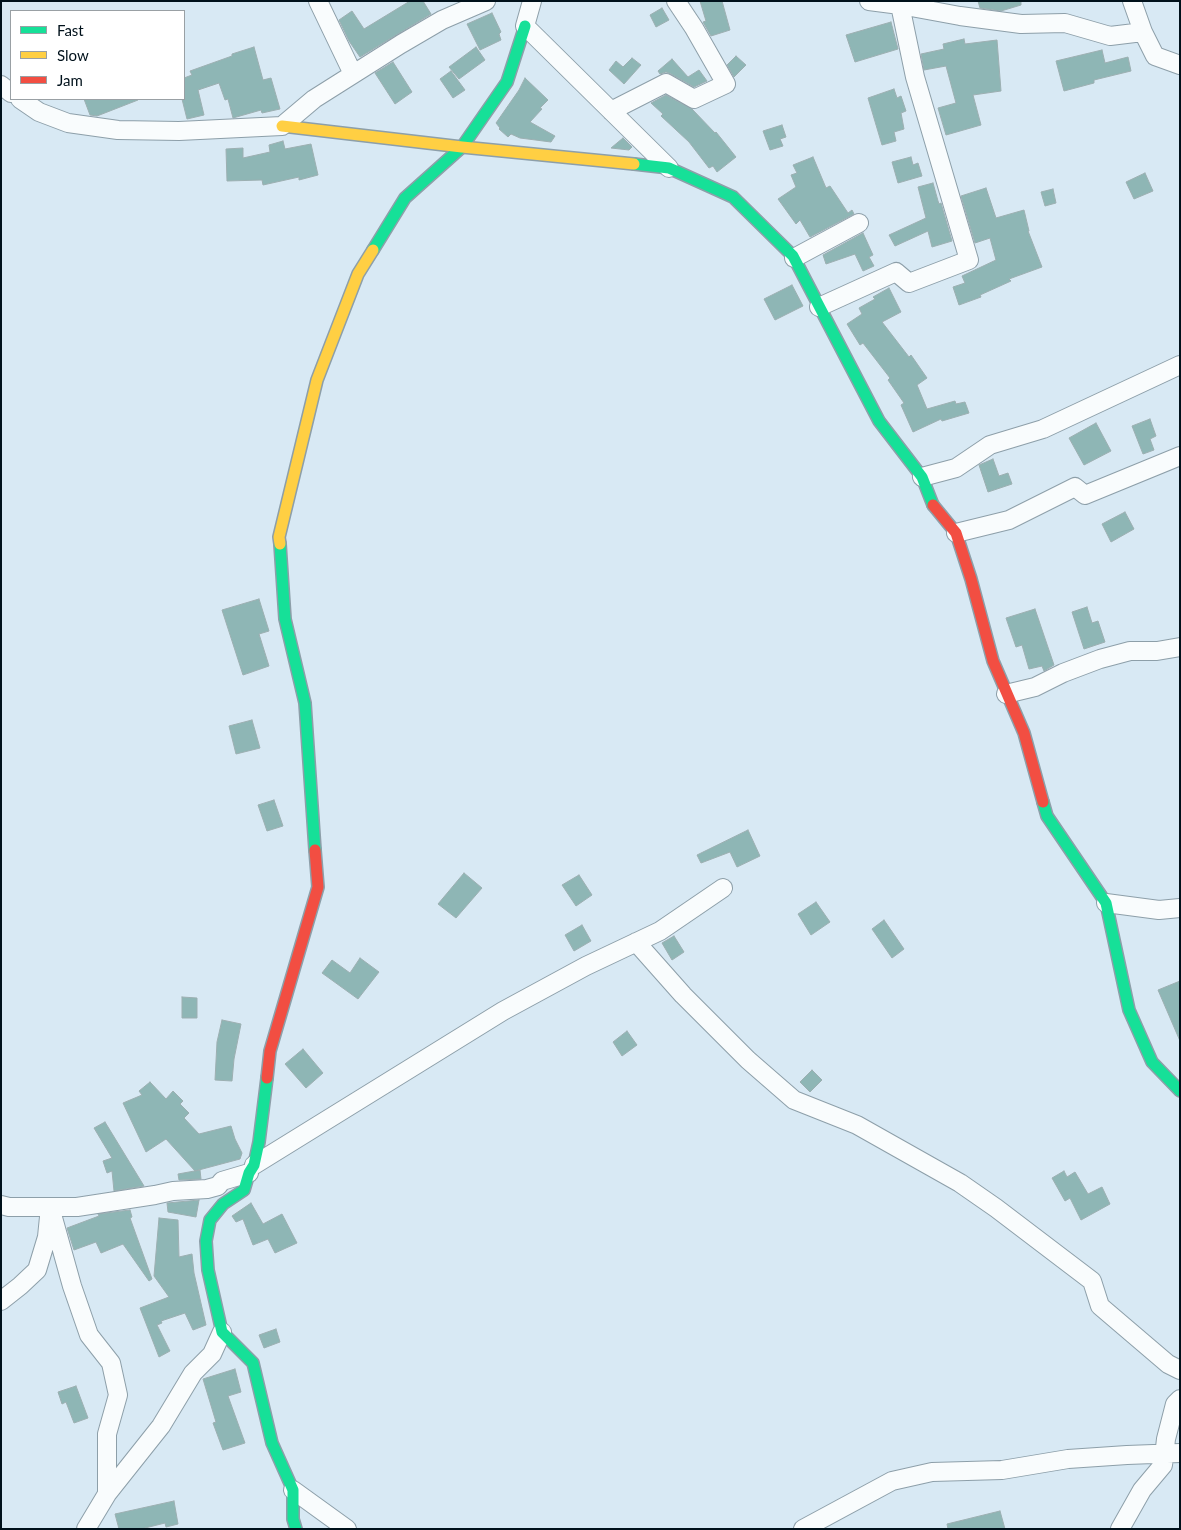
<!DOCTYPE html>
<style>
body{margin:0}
#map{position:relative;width:1181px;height:1530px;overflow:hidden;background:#d8e9f4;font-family:Lato,sans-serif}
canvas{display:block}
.frame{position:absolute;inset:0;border:2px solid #00111b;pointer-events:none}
.legend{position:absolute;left:10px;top:10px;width:175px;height:90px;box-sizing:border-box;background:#fff;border:1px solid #99a0a4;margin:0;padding:6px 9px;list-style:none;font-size:15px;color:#00111b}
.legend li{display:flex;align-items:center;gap:10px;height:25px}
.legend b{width:25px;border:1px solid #99a0a4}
</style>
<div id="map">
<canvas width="1181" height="1530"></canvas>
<div class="frame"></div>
<ul class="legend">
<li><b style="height:6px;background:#16e098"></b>Fast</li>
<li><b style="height:6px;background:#ffcf43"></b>Slow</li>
<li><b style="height:6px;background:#f24e42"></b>Jam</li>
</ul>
</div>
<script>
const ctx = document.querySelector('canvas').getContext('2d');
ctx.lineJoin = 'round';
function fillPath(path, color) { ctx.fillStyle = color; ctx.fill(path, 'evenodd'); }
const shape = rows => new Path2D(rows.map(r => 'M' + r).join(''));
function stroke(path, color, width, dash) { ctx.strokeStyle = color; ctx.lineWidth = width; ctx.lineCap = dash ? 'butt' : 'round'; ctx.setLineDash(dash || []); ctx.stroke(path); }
const building = shape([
 [410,1,423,1,431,14,360,57,349,41,339,20,352,11,364,29,410,1],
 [700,1,722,1,730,30,711,36,703,22,706,21,700,1],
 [978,1,1021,1,1021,5,1001,11,980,8,978,1],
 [662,8,669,20,656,27,650,15,662,8],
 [492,13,501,32,499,34,501,40,480,50,467,24,492,13],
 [891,22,898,49,855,62,846,35,891,22],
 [964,39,965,44,997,40,1001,91,973,95,981,125,946,135,938,108,956,103,946,66,924,70,921,54,944,49,943,44,964,39],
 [254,47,263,80,271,78,280,109,262,113,261,110,233,118,228,99,225,100,219,83,198,90,204,115,187,119,182,99,184,99,184,78,192,75,190,71,232,56,232,54,254,47],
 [476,47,485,60,459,79,449,67,476,47],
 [1102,50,1105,63,1128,57,1131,71,1094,80,1094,83,1064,91,1056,61,1102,50],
 [736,56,746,65,734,77,727,65,736,56],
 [632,58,641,65,624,84,609,70,616,61,623,67,632,58],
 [672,59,688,77,699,70,707,81,694,87,671,74,666,72,660,74,658,71,672,59],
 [393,62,412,92,395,104,375,73,393,62],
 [451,71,465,90,453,98,440,79,451,71],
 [525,78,548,100,540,108,542,109,530,122,555,136,551,142,520,138,511,134,508,137,499,129,500,128,496,123,519,90,525,78],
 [894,89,897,98,901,96,906,111,901,113,904,129,894,132,896,141,882,145,868,98,894,89],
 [666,95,692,109,715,133,716,132,736,157,717,172,713,166,709,168,689,142,661,116,663,114,651,103,666,95],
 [84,99,138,99,138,100,97,116,90,115,84,99],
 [782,125,786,137,780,139,783,146,770,150,763,131,782,125],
 [623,138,632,147,629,150,611,148,623,138],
 [283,141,285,149,311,144,318,175,299,180,299,177,263,185,262,180,227,181,226,149,243,148,243,158,270,152,269,145,283,141],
 [813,157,826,188,830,186,848,213,852,210,854,214,810,237,800,220,796,224,778,199,796,187,791,175,797,173,793,165,813,157],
 [911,157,913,165,918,163,922,176,898,183,892,162,911,157],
 [1145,173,1153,191,1134,199,1126,182,1145,173],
 [933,183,938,201,939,204,941,203,952,241,932,247,928,231,895,246,889,235,926,218,918,187,933,183],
 [986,188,996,218,1024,210,1029,231,1028,231,1042,267,1009,279,1011,281,980,295,981,297,959,305,953,287,965,283,962,276,996,260,990,238,975,243,961,196,986,188],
 [1053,189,1056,203,1045,206,1041,192,1053,189],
 [863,233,873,255,869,257,874,266,863,271,855,254,826,264,823,255,863,233],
 [792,285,803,306,775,320,764,299,792,285],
 [889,288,901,312,882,322,909,357,911,355,927,378,917,385,927,409,955,401,956,404,965,402,969,413,942,421,941,419,913,432,901,405,904,403,888,380,890,378,863,343,860,345,847,324,862,314,859,308,875,299,873,297,889,288],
 [1150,419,1156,436,1150,439,1154,450,1143,454,1132,426,1150,419],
 [1096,423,1111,451,1084,465,1069,438,1096,423],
 [993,459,999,476,1008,473,1012,484,988,492,979,465,993,459],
 [1125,512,1134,529,1111,542,1102,524,1125,512],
 [259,599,269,631,259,634,269,666,243,675,222,610,259,599],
 [1087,607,1092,623,1098,621,1105,642,1084,649,1072,612,1087,607],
 [1035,609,1054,665,1044,671,1042,666,1029,669,1022,645,1016,647,1006,618,1035,609],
 [252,720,260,748,236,754,229,726,252,720],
 [274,800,283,826,267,831,258,805,274,800],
 [748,830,760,856,737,867,730,852,701,863,697,855,748,830],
 [464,873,482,888,456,918,438,904,464,873],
 [579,875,592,895,576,906,562,885,579,875],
 [816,902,830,922,811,935,798,914,816,902],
 [884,920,904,949,892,958,872,929,884,920],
 [582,925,591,941,574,951,565,935,582,925],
 [674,936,684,952,672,960,662,943,674,936],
 [360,958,379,972,358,999,322,973,332,960,350,973,360,958],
 [1180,981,1180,1041,1158,990,1180,981],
 [182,997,197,998,197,1018,182,1018,182,997],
 [222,1020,241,1024,234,1059,232,1081,215,1080,217,1042,222,1020],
 [627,1031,637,1045,622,1056,613,1042,627,1031],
 [303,1049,323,1073,306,1088,285,1064,303,1049],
 [812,1070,822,1080,810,1092,800,1082,812,1070],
 [150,1082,166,1099,173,1091,183,1101,180,1104,189,1113,184,1118,199,1134,231,1126,235,1139,242,1153,240,1159,195,1171,166,1139,146,1152,123,1103,142,1095,139,1091,150,1082],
 [105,1122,144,1186,114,1191,112,1171,107,1173,103,1161,112,1158,94,1128,105,1122],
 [200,1170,201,1179,179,1180,178,1174,200,1170],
 [1064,1171,1067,1177,1075,1172,1088,1194,1102,1187,1110,1204,1081,1220,1070,1198,1065,1201,1052,1178,1064,1171],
 [199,1200,196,1217,168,1212,167,1203,199,1200],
 [251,1203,263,1224,282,1214,297,1243,275,1253,268,1239,253,1245,243,1219,236,1222,232,1216,251,1203],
 [130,1210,132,1217,130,1218,152,1279,149,1281,123,1244,101,1253,96,1242,74,1250,67,1228,99,1216,98,1214,130,1210],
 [159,1218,178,1220,179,1257,192,1254,194,1273,206,1325,193,1330,185,1313,161,1321,162,1323,157,1325,170,1351,159,1357,140,1308,169,1297,154,1276,159,1218],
 [276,1329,280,1342,264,1348,259,1335,276,1329],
 [235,1369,241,1392,228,1396,245,1443,223,1450,213,1423,216,1422,203,1379,235,1369],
 [76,1386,88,1418,74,1423,66,1402,62,1404,58,1392,76,1386],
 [174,1501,178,1524,166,1527,165,1523,141,1529,119,1529,115,1514,174,1501],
 [1000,1511,1005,1529,948,1529,947,1524,1000,1511]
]);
fillPath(building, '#8eb6b5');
stroke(building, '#9cafb1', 1);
const street = shape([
 [318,1,353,74],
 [532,1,525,26,669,168],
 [869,1,900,5,960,16,1021,24,1065,23,1110,36,1143,32,1155,56,1180,65],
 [1132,1,1143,32],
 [1,85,11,93],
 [20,99,39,112,68,123,118,130,179,131,282,126,314,99,401,44,442,20,486,1],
 [611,111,666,83,694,99,726,84,694,28,676,1],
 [794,258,859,223],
 [819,307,896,272,909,283,969,260,915,77,900,5],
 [922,477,956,468,990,445,1043,429,1180,365],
 [956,533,1009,520,1075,487,1085,495,1180,456],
 [1006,694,1035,687,1063,673,1100,659,1130,651,1157,651,1180,647],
 [1106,903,1159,910,1180,908],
 [636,942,683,995,748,1060,794,1100,857,1125,960,1183,996,1208,1092,1281,1100,1306,1168,1364,1180,1370],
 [254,1165,503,1011,586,966,660,931,723,888],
 [1,1205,9,1207,77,1207,155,1195,173,1191,207,1189,218,1186,222,1181,249,1173],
 [1,1301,20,1286,37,1270,47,1237,50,1207,72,1286,89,1335,111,1363,118,1395,107,1434,107,1494,161,1426,193,1373,212,1354,222,1332],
 [293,1490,347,1529],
 [86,1529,107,1494],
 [803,1529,892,1481,932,1472,1002,1470,1068,1459,1127,1455,1180,1453],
 [1120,1529,1142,1490,1163,1465,1166,1439,1175,1404,1180,1399]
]);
const fast = shape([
 [634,164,669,168,733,197,793,256,879,421,922,477,933,505],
 [373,250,405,198,462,147,507,82,525,26],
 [280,544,285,619,305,703,315,850],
 [1043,802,1047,816,1106,903,1129,1010,1152,1062,1180,1091],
 [267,1078,259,1142,254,1165,249,1173,244,1190,223,1204,210,1220,206,1241,208,1270,222,1332,253,1363,272,1443,293,1490,293,1519,296,1529]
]);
const slow = shape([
 [282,126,462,147,634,164],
 [280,544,279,537,317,380,358,274,373,250]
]);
const jam = shape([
 [933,505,956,533,971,579,993,661,1024,733,1043,802],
 [267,1078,270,1051,318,887,315,850]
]);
stroke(street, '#8d9fa9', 20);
stroke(fast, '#8d9fa9', 14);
stroke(slow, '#8d9fa9', 14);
stroke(jam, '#8d9fa9', 14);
stroke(street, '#f9fcfd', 18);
stroke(fast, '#16e098', 11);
stroke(slow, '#ffcf43', 11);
stroke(jam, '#f24e42', 11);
</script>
